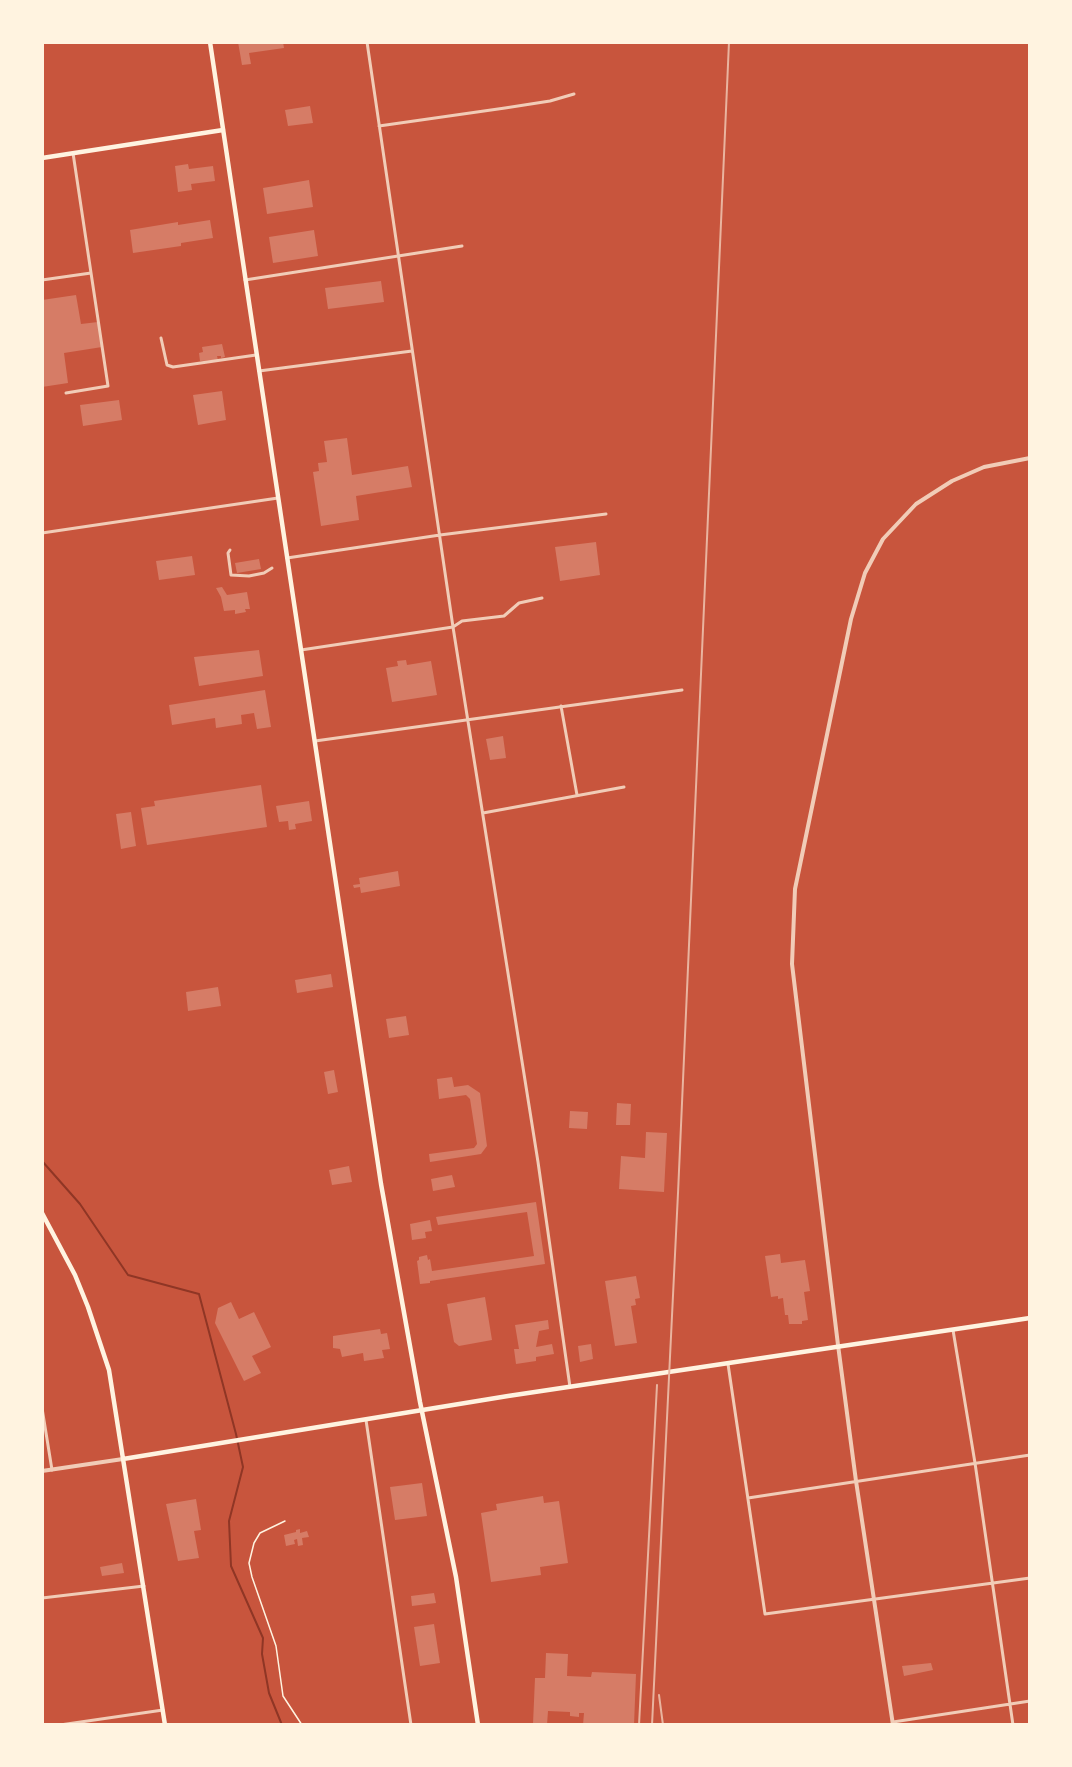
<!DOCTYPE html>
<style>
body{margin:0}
#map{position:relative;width:1072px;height:1767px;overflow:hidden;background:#c8553d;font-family:Signika,sans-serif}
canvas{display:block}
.frame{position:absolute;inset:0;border:44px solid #fff3e0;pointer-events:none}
</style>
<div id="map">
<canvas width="1072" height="1767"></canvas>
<div class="frame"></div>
</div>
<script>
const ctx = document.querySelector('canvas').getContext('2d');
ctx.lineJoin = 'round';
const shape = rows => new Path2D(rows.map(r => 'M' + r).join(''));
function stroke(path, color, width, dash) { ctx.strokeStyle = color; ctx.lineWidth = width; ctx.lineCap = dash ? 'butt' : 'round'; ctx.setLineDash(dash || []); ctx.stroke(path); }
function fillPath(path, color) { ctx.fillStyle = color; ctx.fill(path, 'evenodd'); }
stroke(shape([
 [42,1161,80,1204,128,1275,199,1294,236,1434,243,1467,229,1521,231,1566,263,1638,262,1654,269,1693,282,1725]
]), '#8f3625', 2);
fillPath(shape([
 [238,42,283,42,284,48,249,53,251,64,242,65],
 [310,106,313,123,288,126,285,110],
 [188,164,189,169,213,166,215,181,191,184,192,190,178,192,175,166],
 [309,180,313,207,267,214,263,188],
 [210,220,213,238,181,243,181,246,133,253,130,230,178,222,178,225],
 [314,230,318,256,273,263,269,237],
 [381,281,384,302,328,309,325,288],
 [76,295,81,324,98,322,102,347,64,353,68,383,42,387,42,300],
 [222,344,225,357,221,358,221,356,217,356,218,360,200,361,199,353,203,352,202,347],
 [222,391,226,420,198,425,193,395],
 [119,400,122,420,83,426,80,405],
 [347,438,352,475,408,466,412,487,356,496,359,520,321,526,313,472,319,471,318,463,327,462,324,441],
 [596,542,600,575,560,581,555,547],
 [192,556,195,575,159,580,156,561],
 [259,559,261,569,237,573,235,563],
 [222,587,227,595,247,592,250,609,245,609,246,612,235,614,235,610,224,611,221,597,216,588],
 [259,650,263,676,199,686,194,657],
 [406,660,407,665,431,661,437,695,392,702,386,668,398,666,397,661],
 [265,690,271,727,257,729,254,713,241,715,242,724,216,728,215,718,172,725,169,705],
 [503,736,506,758,490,760,486,739],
 [261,785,267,827,147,845,141,808,155,806,154,801],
 [309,801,312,821,295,824,296,829,289,830,288,821,279,822,276,806],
 [131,812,136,846,121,849,116,814],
 [398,871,400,886,361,893,360,887,354,888,353,885,360,884,359,878],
 [331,974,333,987,297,993,295,980],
 [218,987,221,1006,188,1011,186,992],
 [406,1016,409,1035,389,1038,386,1019],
 [334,1070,338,1092,328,1094,324,1072],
 [452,1077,454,1087,468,1085,480,1093,487,1146,481,1154,430,1162,429,1154,474,1148,477,1144,470,1099,466,1095,439,1099,437,1079],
 [617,1103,631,1104,630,1125,616,1125],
 [570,1111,588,1112,587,1129,569,1128],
 [646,1132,667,1133,664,1192,619,1189,621,1156,645,1158],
 [349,1166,352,1182,332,1185,329,1170],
 [452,1175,455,1187,433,1191,431,1179],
 [536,1202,545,1264,430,1281,430,1283,420,1284,417,1261,419,1260,419,1257,427,1255,428,1260,430,1259,432,1271,534,1256,527,1212,438,1225,436,1217],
 [430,1220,432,1231,425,1232,426,1238,412,1240,410,1224],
 [780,1254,781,1263,805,1260,810,1291,804,1292,808,1320,802,1321,802,1324,789,1324,788,1315,785,1315,783,1298,778,1299,778,1296,771,1297,765,1256],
 [636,1276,640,1298,635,1299,636,1305,631,1306,637,1343,615,1346,605,1281],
 [485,1297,492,1340,459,1346,454,1342,447,1304],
 [231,1302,239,1319,254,1312,271,1347,252,1356,261,1373,244,1381,215,1323,218,1308],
 [548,1320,549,1329,539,1331,536,1347,552,1344,554,1354,536,1357,536,1361,516,1364,514,1349,519,1349,515,1325],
 [380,1329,381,1334,387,1333,390,1349,382,1350,384,1358,364,1361,363,1353,342,1357,340,1349,333,1348,333,1336],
 [591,1344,593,1359,580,1362,578,1346],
 [422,1483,427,1516,395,1520,390,1487],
 [543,1496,544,1503,559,1501,568,1563,540,1567,541,1575,491,1582,481,1513,497,1510,496,1504],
 [196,1499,201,1530,194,1531,199,1558,178,1561,166,1504],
 [300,1529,300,1533,307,1531,309,1537,302,1538,303,1545,298,1546,297,1539,294,1540,295,1544,286,1546,284,1535,296,1532,296,1530],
 [122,1563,124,1573,102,1576,100,1567],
 [434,1593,436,1603,412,1606,411,1596],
 [434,1624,440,1663,420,1666,414,1627],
 [546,1653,568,1654,567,1676,591,1677,592,1672,636,1674,634,1725,583,1725,584,1713,579,1713,579,1717,570,1716,570,1712,548,1711,547,1725,533,1724,535,1678,545,1678],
 [931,1663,933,1670,904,1676,902,1666]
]), '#d67c66');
stroke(shape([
 [285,1521,260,1533,254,1543,249,1563,252,1577,276,1646,283,1696,302,1725]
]), '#fff3e0', 1.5);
stroke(shape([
 [367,42,453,627,538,1162,570,1387],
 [379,126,505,108,550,101,574,94],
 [42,280,91,273],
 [245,280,462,246],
 [161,338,167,365,173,367,256,355],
 [259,371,412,351],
 [66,393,108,386,73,153],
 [42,533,278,498],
 [230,550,228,553,231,575,249,576,264,573,272,568],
 [287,558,440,535,606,514],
 [301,650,453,627,462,621,504,616,519,603,542,598],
 [561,706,577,795],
 [315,741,682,690],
 [483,813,624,787],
 [953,1330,975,1463,1013,1725],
 [728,1364,765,1614,1030,1578],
 [42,1408,52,1470],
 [366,1420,411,1725],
 [748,1498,1030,1455],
 [42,1598,144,1586],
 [42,1722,42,1725],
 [893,1722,1030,1701],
 [60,1725,163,1710]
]), '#f1ccb7', 3);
stroke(shape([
 [42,1471,123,1459],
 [893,1725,856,1481,838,1345,792,964,795,889,851,619,865,573,883,539,916,504,952,481,984,467,1030,458]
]), '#f1ccb7', 4);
stroke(shape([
 [42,158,223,130],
 [42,1213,75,1275,88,1307,109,1370,165,1725],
 [123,1459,508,1396,1030,1318]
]), '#fff3e0', 4.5);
stroke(shape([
 [210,42,381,1184,420,1402,456,1577,478,1725]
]), '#fff3e0', 4.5);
stroke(shape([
 [846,42,876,42],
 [659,1695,663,1725],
 [639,1725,657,1385],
 [652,1725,678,1193,729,42]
]), '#e9b49f', 2);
</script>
